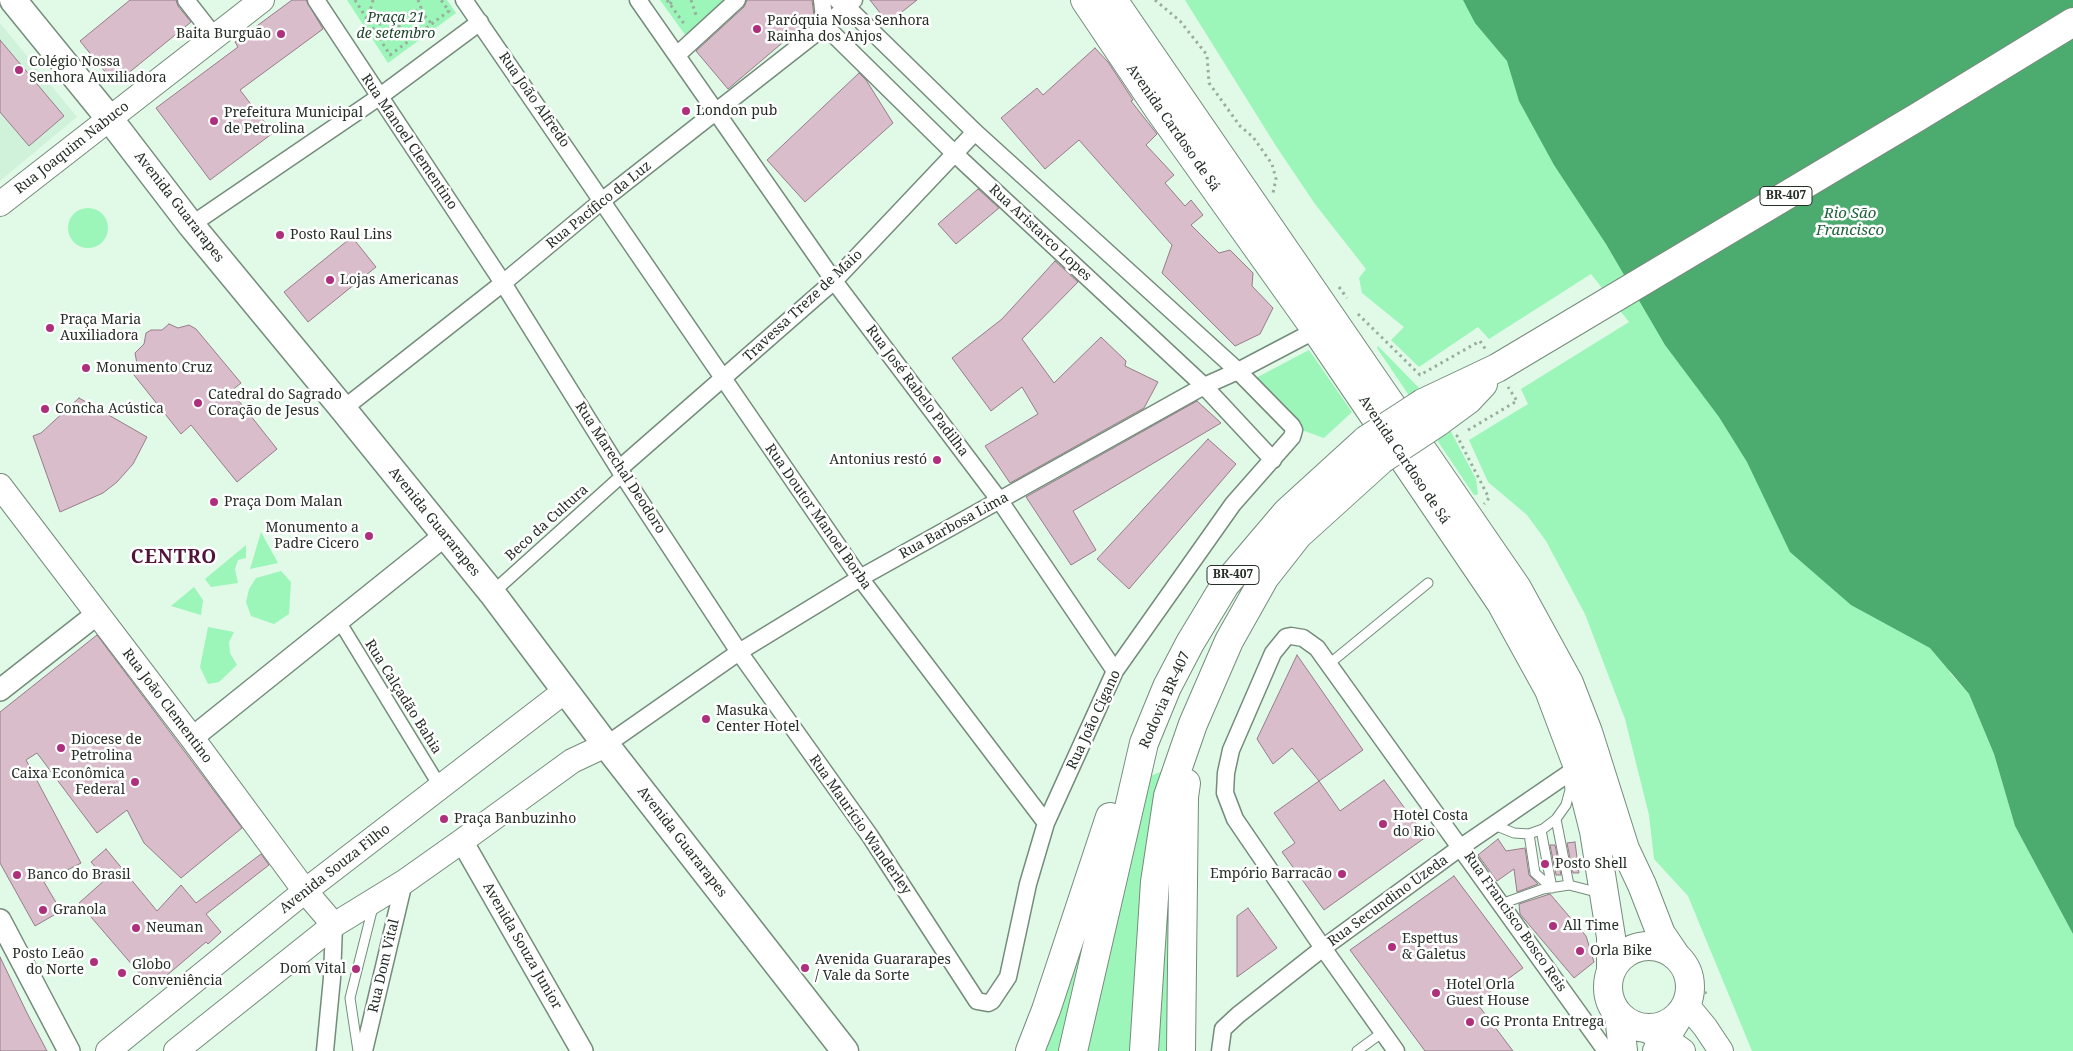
<!DOCTYPE html>
<meta charset="utf-8">
<style>
body{margin:0}
canvas{display:block;background:#e0fae7}
</style>
<canvas width="2073" height="1051"></canvas>
<script>
const ctx = document.querySelector('canvas').getContext('2d');
ctx.lineJoin = 'round';
function fillPath(path, color) { ctx.fillStyle = color; ctx.fill(path, 'evenodd'); }
const shape = rows => new Path2D(rows.map(r => 'M' + r).join(''));
function stroke(path, color, width, dash) { ctx.strokeStyle = color; ctx.lineWidth = width; ctx.lineCap = dash ? 'butt' : 'round'; ctx.setLineDash(dash || []); ctx.stroke(path); }
function write(font, color, halo, rows, align = 'center') {
  ctx.font = font + ' "Noto Serif",serif'; ctx.lineWidth = 5; ctx.setLineDash([]); ctx.textBaseline = 'middle'; ctx.strokeStyle = halo; ctx.fillStyle = color; for (const [text, x, y, turn = 0] of rows) {
    ctx.save(); ctx.translate(x, y); ctx.rotate((+turn || 0) * Math.PI / 180); ctx.textAlign = isNaN(turn) ? turn : align; if (halo) ctx.strokeText(text, 0, 0); ctx.fillText(text, 0, 0); ctx.restore();
  }
}
fillPath(shape([
 [0,23,77,117,0,181]
]), '#d1f2da');
fillPath(shape([
 [347,0,447,0,456,13,388,63],
 [660,0,726,0,686,36],
 [1185,0,1571,0,1951,674,1969,694,1994,754,2015,826,2073,934,2073,1051,1752,1051,1688,896,1654,859,1649,815,1625,719,1585,614,1546,541,1527,515,1488,482,1469,440,1528,404,1521,389,1629,322,1591,274,1489,339,1478,327,1419,367,1391,340,1404,327,1362,293,1359,278,1366,269,1315,204,1276,146],
 '68 228a20 20 0 1 1 40 0a20 20 0 1 1-40 0Z',
 [1378,346,1419,388,1410,397,1377,348],
 [1309,350,1352,412,1324,438,1299,429,1254,379],
 [1450,430,1476,479,1478,494,1476,495,1474,495,1437,440],
 [261,532,278,563,250,569],
 [246,545,246,558,238,560,235,569,238,583,211,587,205,579],
 [281,571,291,582,289,614,274,624,251,616,246,602,249,589,256,578],
 [194,587,203,600,201,615,171,606],
 [208,627,234,632,229,642,230,653,237,665,219,682,208,684,200,667],
 [1183,764,1175,1051,1043,1051,1128,784]
]), '#9cf5b9');
fillPath(shape([
 [1463,0,2073,0,2073,934,2015,826,1994,754,1969,694,1930,648,1851,605,1790,552,1747,462,1719,417,1665,345,1606,244,1554,165,1519,101,1507,61,1475,23]
]), '#4cac70');
const building = shape([
 [130,0,176,0,178,6,191,22,115,84,80,41,130,0],
 [292,0,306,0,323,29,240,90,273,133,210,180,156,108,238,47,235,42,292,0],
 [747,0,812,0,814,16,728,89,696,51,744,7,747,0],
 [870,0,917,0,888,23,870,0],
 [0,40,64,116,29,146,0,112,0,40],
 [1095,48,1108,62,1133,100,1131,101,1157,134,1146,145,1174,175,1165,183,1185,206,1191,200,1203,215,1191,225,1219,253,1230,250,1253,273,1252,286,1273,308,1260,334,1235,346,1162,273,1172,245,1079,140,1045,169,1001,118,1037,88,1043,95,1095,48],
 [859,73,866,80,893,123,805,202,767,160,859,73],
 [978,189,999,208,956,244,938,224,978,189],
 [352,237,376,267,308,322,284,292,352,237],
 [1055,261,1078,282,1022,339,1054,383,1101,337,1126,361,1125,366,1158,382,1144,408,1010,483,985,446,1038,414,1022,387,991,411,952,358,1002,319,1055,261],
 [169,324,178,328,189,325,196,329,241,383,231,391,277,449,237,482,191,425,181,434,134,375,133,371,137,364,135,353,144,344,146,333,151,330,162,330,169,324],
 [79,398,147,437,133,464,117,482,103,493,60,512,33,436,41,433,79,398],
 [1197,401,1221,423,1073,511,1096,550,1071,565,1026,497,1197,401],
 [1208,439,1236,464,1129,589,1097,559,1208,439],
 [97,635,242,828,181,878,144,843,127,810,97,833,37,753,26,760,81,863,44,882,61,911,35,926,0,863,0,712,97,635],
 [1297,655,1363,750,1319,781,1292,748,1273,764,1257,739,1297,655],
 [1384,780,1426,837,1324,910,1282,852,1295,843,1274,813,1319,781,1340,811,1384,780],
 [1498,839,1506,851,1525,848,1529,875,1538,884,1517,892,1514,869,1497,881,1478,855,1498,839],
 [1575,842,1579,873,1573,873,1567,843,1575,842],
 [1550,845,1555,845,1561,875,1556,875,1550,845],
 [106,849,157,911,181,885,196,903,261,854,269,865,206,914,221,932,208,944,206,942,152,988,79,903,106,879,91,862,106,849],
 [1454,876,1523,968,1476,1002,1513,1051,1425,1051,1350,950,1454,876],
 [1550,894,1586,936,1594,962,1574,978,1520,914,1519,904,1550,894],
 [1248,908,1277,948,1237,977,1237,916,1248,908],
 [0,957,27,1013,47,1051,0,1051,0,957]
]);
fillPath(building, '#dabdcb');
stroke(building, '#977c89', 1);
const service = shape([
 [1329,664,1428,583],
 [1556,819,1569,885],
 [1494,825,1514,833,1529,834,1543,829,1556,819,1566,805,1570,790,1569,779],
 [1541,830,1552,888],
 [1529,834,1535,873,1552,888],
 [1501,904,1543,889,1569,885,1600,893],
 [358,1051,350,998,373,907],
 [1357,1051,1383,1032]
]);
const pedestrian = shape([
 [492,593,623,475],
 [339,621,441,788]
]);
const minor = shape([
 [186,0,215,37],
 [316,0,503,283,619,469,739,652,870,836,977,1001,988,1003,992,1001,1008,977,1028,884,1046,823,1115,671,1233,504,1292,437,1294,430,1292,426,1238,371,975,132,846,6,837,0],
 [464,0,860,578,1046,823],
 [638,0,834,281,1000,501,1115,671],
 [822,0,825,26,954,153,1204,386,1273,460],
 [677,55,737,0],
 [191,225,379,97,480,22],
 [343,409,503,283,603,200,825,26,854,0],
 [619,469,834,281,975,132],
 [606,745,739,652,860,578,1204,386,1238,371,1316,330],
 [325,1051,332,978,334,925],
 [364,1051,404,882],
 [1220,1051,1223,1029,1238,1015,1323,948,1461,847,1578,767],
 [1396,1051,1323,948,1235,819,1225,793,1226,773,1231,750,1273,653,1286,637,1291,636,1303,638,1317,648,1606,1051]
]);
const tertiary = shape([
 [0,690,97,614],
 [192,738,444,536],
 [462,841,582,1051],
 [0,920,69,1051]
]);
const secondary = shape([
 [0,204,262,0],
 [0,486,192,738,305,891,334,925],
 [1686,1004,1705,1027,1721,1051],
 [1640,1027,1672,1043,1683,1051],
 [108,1051,305,891,565,691],
 [176,1051,334,925,404,882,462,841,572,761,606,745]
]);
const primary = shape([
 [13,0,109,118,191,225,343,409,492,593,606,745,845,1051]
]);
const trunk = shape([
 [1085,0,1157,107,1316,330,1501,603,1549,690,1578,767,1594,831,1611,937,1611,970],
 [1113,0,1517,588,1569,683,1588,732,1625,849,1642,885,1661,934,1676,956],
 [1423,403,1497,368,1921,115,2073,22],
 [1438,422,1468,400,1483,384],
 '1608 987a41 41 0 1 1 82 0a41 41 0 1 1-82 0Z',
 [1619,1015,1623,1051],
 [1030,1051,1046,1010,1110,817],
 [1073,1051,1144,743,1167,687,1190,643,1225,585,1287,512,1366,440],
 [1144,1051,1155,882,1168,796,1193,724,1229,641,1265,577,1298,535,1382,459],
 [1181,1051,1184,797,1186,783],
 [1657,1051,1680,1014]
]);
stroke(service, '#758c7b', 11);
stroke(pedestrian, '#758c7b', 15);
stroke(minor, '#758c7b', 19);
stroke(tertiary, '#758c7b', 24);
stroke(secondary, '#758c7b', 26);
stroke(primary, '#758c7b', 29);
stroke(trunk, '#758c7b', 30);
stroke(shape([
 [355,0,390,55,449,11,441,0],
 [373,0,370,11,380,24,419,10],
 [418,0,421,8,419,10,431,23],
 [667,0,685,25],
 [691,0,696,15],
 [1155,0,1180,21,1207,55,1209,83,1240,126,1253,137,1272,164,1276,179,1273,193],
 [670,4,673,0],
 [396,19,399,26,409,39],
 [1339,287,1347,298],
 [1358,314,1420,375,1480,341,1486,350],
 [1468,430,1517,401,1508,387],
 [1458,435,1457,436,1489,498,1484,504],
 [1694,968,1706,994]
]), '#99ad9e', 3, [2.5, 4]);
stroke(service, '#fff', 9);
stroke(pedestrian, '#fff', 12);
stroke(minor, '#fff', 16);
stroke(tertiary, '#fff', 21);
stroke(secondary, '#fff', 24);
stroke(primary, '#fff', 26);
stroke(trunk, '#fff', 28);
const trunkBridge = shape([
 [1366,440,1423,403],
 [1382,459,1438,422]
]);
stroke(trunkBridge, '#758c7b', 30, []);
stroke(trunkBridge, '#fff', 28);
for (const [x, y, r, color] of [
 [757,29,5,"#ae2f7c"],
 [281,34,5,"#ae2f7c"],
 [19,70,5,"#ae2f7c"],
 [686,111,5,"#ae2f7c"],
 [214,121,5,"#ae2f7c"],
 [280,235,5,"#ae2f7c"],
 [330,280,5,"#ae2f7c"],
 [50,328,5,"#ae2f7c"],
 [86,368,5,"#ae2f7c"],
 [198,403,5,"#ae2f7c"],
 [45,409,5,"#ae2f7c"],
 [937,460,5,"#ae2f7c"],
 [214,502,5,"#ae2f7c"],
 [369,536,5,"#ae2f7c"],
 [706,719,5,"#ae2f7c"],
 [61,748,5,"#ae2f7c"],
 [135,782,5,"#ae2f7c"],
 [444,819,5,"#ae2f7c"],
 [1383,824,5,"#ae2f7c"],
 [1545,864,5,"#ae2f7c"],
 [1342,874,5,"#ae2f7c"],
 [17,875,5,"#ae2f7c"],
 [43,910,5,"#ae2f7c"],
 [1553,926,5,"#ae2f7c"],
 [136,928,5,"#ae2f7c"],
 [1392,947,5,"#ae2f7c"],
 [1580,951,5,"#ae2f7c"],
 [94,962,5,"#ae2f7c"],
 [805,968,5,"#ae2f7c"],
 [356,969,5,"#ae2f7c"],
 [122,973,5,"#ae2f7c"],
 [1436,993,5,"#ae2f7c"],
 [1470,1022,5,"#ae2f7c"]
]) { const dot = new Path2D(); dot.arc(x, y, r, 0, 2 * Math.PI); ctx.fillStyle = color; ctx.fill(dot); stroke(dot, '#fff', 2); }
for (const [x, y, w] of [
 [1786,196,52],
 [1233,575,52]
]) { const box = new Path2D(); box.roundRect(x - w / 2, y - 9.5, w, 19, 4); ctx.fillStyle = '#fff'; ctx.fill(box); stroke(box, '#252e27', 1); }
write('bold 12px', '#252e27', null, [
 ["BR-407",1786,196],
 ["BR-407",1233,575]
]);
write('italic 14px', '#1d452c', '#fff', [
 ["Praça 21",396,18],
 ["de setembro",396,34]
]);
write('14px', '#252e27', '#fff', [
 ["Paróquia Nossa Senhora",767,21],
 ["Rainha dos Anjos",767,37],
 ["Baita Burguão",271,34,"right"],
 ["Colégio Nossa",29,62],
 ["Senhora Auxiliadora",29,78],
 ["London pub",696,111],
 ["Prefeitura Municipal",224,113],
 ["de Petrolina",224,129],
 ["Posto Raul Lins",290,235],
 ["Lojas Americanas",340,280],
 ["Praça Maria",60,320],
 ["Auxiliadora",60,336],
 ["Monumento Cruz",96,368],
 ["Catedral do Sagrado",208,395],
 ["Coração de Jesus",208,411],
 ["Concha Acústica",55,409],
 ["Antonius restó",927,460,"right"],
 ["Praça Dom Malan",224,502],
 ["Monumento a",359,528,"right"],
 ["Padre Cicero",359,544,"right"],
 ["Masuka",716,711],
 ["Center Hotel",716,727],
 ["Diocese de",71,740],
 ["Petrolina",71,756],
 ["Caixa Econômica",125,774,"right"],
 ["Federal",125,790,"right"],
 ["Hotel Costa",1393,816],
 ["do Rio",1393,832],
 ["Praça Banbuzinho",454,819],
 ["Posto Shell",1555,864],
 ["Empório Barracão",1332,874,"right"],
 ["Banco do Brasil",27,875],
 ["Granola",53,910],
 ["All Time",1563,926],
 ["Neuman",146,928],
 ["Espettus",1402,939],
 ["& Galetus",1402,955],
 ["Orla Bike",1590,951],
 ["Posto Leão",84,954,"right"],
 ["do Norte",84,970,"right"],
 ["Avenida Guararapes",815,960],
 ["/ Vale da Sorte",815,976],
 ["Globo",132,965],
 ["Conveniência",132,981],
 ["Dom Vital",346,969,"right"],
 ["Hotel Orla",1446,985],
 ["Guest House",1446,1001],
 ["GG Pronta Entrega",1480,1022]
], 'left');
write('14px', '#252e27', '#fff', [
 ["Rua João Alfredo",534,100,55],
 ["Avenida Cardoso de Sá",1173,128,55],
 ["Rua Manoel Clementino",409,142,56],
 ["Rua Joaquim Nabuco",72,148,-38],
 ["Rua Pacífico da Luz",599,205,-39],
 ["Avenida Guararapes",179,207,52],
 ["Rua Aristarco Lopes",1040,233,43],
 ["Travessa Treze de Maio",803,306,-43],
 ["Rua José Rabelo Padilha",917,391,53],
 ["Avenida Cardoso de Sá",1404,460,56],
 ["Rua Marechal Deodoro",620,468,57],
 ["Rua Doutor Manoel Borba",818,517,55],
 ["Avenida Guararapes",434,522,51],
 ["Beco da Cultura",547,523,-42],
 ["Rua Barbosa Lima",954,526,-29],
 ["Rua Calçadão Bahia",403,697,58],
 ["Rodovia BR-407",1165,700,-66],
 ["Rua João Clementino",167,706,53],
 ["Rua João Cigano",1094,720,-65],
 ["Rua Maurício Wanderley",860,825,55],
 ["Avenida Guararapes",682,842,52],
 ["Avenida Souza Filho",335,869,-38],
 ["Rua Secundino Uzeda",1388,901,-36],
 ["Rua Francisco Bosco Reis",1515,922,55],
 ["Avenida Souza Junior",522,946,60],
 ["Rua Dom Vital",384,966,-77]
]);
write('italic 15px', '#1f633b', '#fff', [
 ["Rio São",1850,214],
 ["Francisco",1850,231]
]);
ctx.letterSpacing = '1px';
write('bold 19px', '#511338', '#fff', [
 ["CENTRO",174,558]
]);
ctx.letterSpacing = '0px';
</script>
